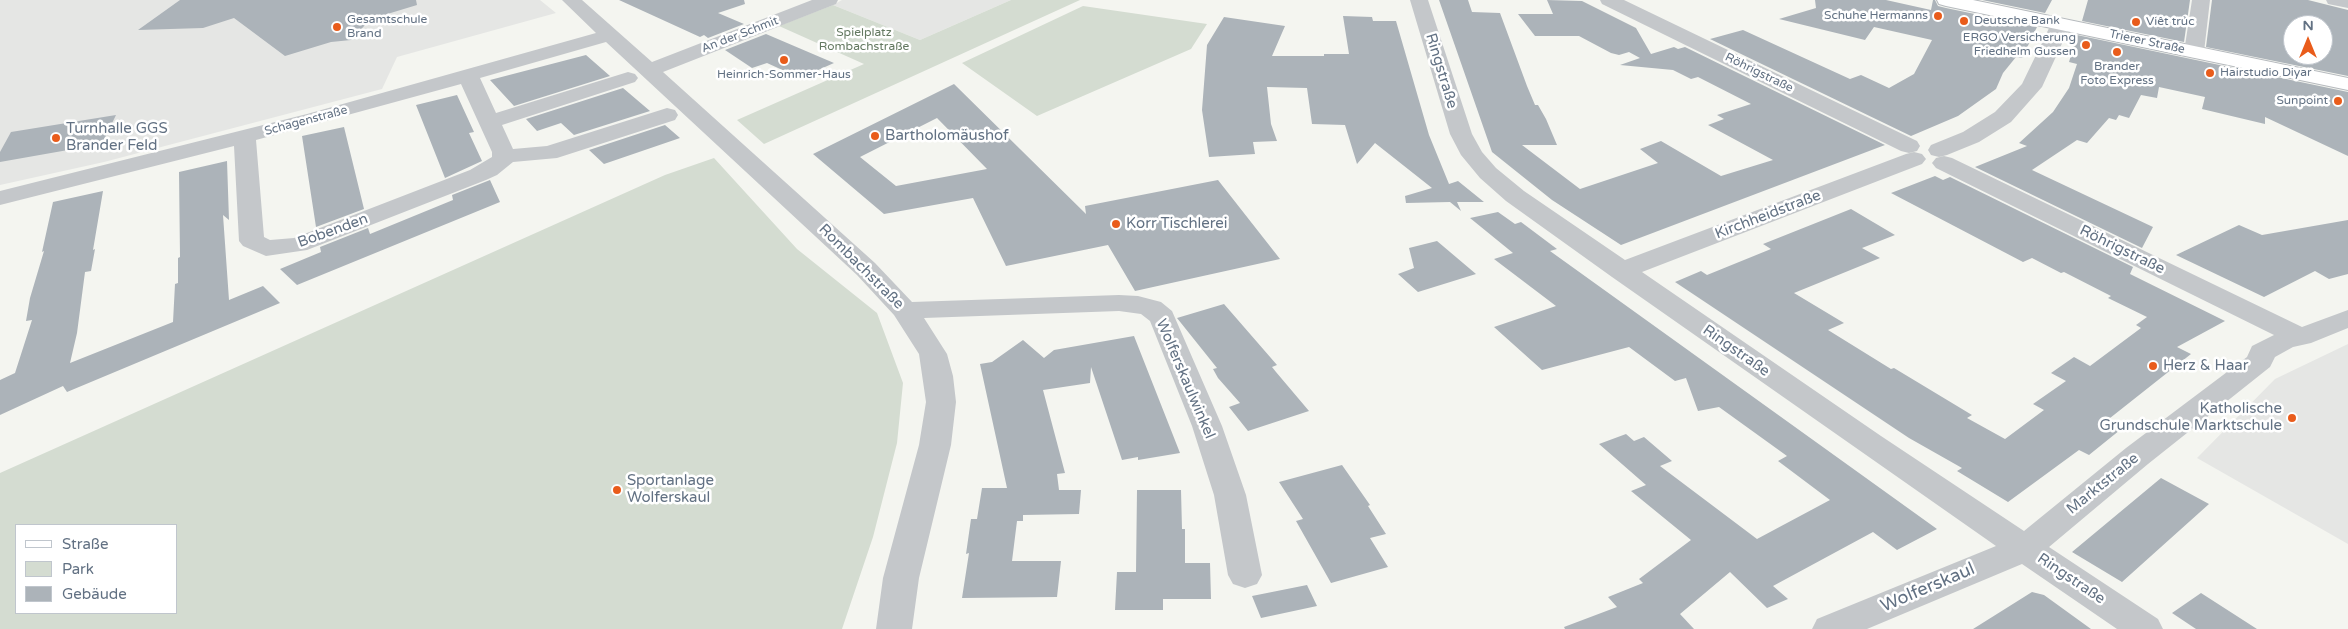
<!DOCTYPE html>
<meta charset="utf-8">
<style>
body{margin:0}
#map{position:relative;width:2348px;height:629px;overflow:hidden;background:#f4f5f0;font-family:"Varela Round",sans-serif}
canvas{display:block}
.legend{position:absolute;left:15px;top:524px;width:162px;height:90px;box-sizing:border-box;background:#fff;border:1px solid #c0c6cd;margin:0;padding:6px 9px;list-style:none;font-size:15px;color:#627183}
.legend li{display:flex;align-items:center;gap:10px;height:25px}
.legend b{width:25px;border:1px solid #c0c6cd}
.north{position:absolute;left:2283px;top:15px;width:50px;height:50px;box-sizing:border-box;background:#fff;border:1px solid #c0c6cd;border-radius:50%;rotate:0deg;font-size:14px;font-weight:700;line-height:20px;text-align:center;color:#627183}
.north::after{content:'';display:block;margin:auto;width:18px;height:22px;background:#e95c1b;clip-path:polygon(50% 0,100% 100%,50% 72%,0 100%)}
</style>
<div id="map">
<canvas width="2348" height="629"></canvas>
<ul class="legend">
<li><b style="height:6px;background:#fff"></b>Straße</li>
<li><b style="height:14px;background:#d4dcd1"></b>Park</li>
<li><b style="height:14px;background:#acb3b9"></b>Gebäude</li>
</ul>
<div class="north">N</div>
</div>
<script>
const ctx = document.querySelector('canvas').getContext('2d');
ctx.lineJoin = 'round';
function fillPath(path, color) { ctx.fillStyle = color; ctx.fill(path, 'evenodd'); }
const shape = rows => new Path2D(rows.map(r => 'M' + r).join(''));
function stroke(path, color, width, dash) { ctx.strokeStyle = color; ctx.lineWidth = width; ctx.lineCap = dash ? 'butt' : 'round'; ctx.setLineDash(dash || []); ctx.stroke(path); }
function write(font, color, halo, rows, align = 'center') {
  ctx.font = font + ' "Varela Round",sans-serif'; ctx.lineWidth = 5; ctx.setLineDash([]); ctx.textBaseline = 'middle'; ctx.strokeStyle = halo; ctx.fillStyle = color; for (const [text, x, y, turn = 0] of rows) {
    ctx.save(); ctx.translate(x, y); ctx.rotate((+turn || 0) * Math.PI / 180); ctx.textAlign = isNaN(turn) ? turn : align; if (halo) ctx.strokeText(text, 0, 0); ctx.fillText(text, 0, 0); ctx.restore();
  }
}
fillPath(shape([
 [0,0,540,0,556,13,397,57,382,89,104,162,0,185],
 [842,0,1011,0,920,40,833,5],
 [2348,344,2348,544,2197,458,2275,379]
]), '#e5e6e4');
fillPath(shape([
 [1011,0,1080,0,764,144,737,120,864,64,779,26,833,5,920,40],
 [1083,6,1207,24,1191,49,1037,116,962,63],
 [714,158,797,249,877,313,903,383,897,443,873,537,842,629,0,629,0,473,665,175],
 [16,525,176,525,176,613,16,613]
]), '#d4dcd1');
fillPath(shape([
 [180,0,416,0,417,5,361,22,365,25,351,40,331,42,285,56,234,18,203,28,138,30],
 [619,0,744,0,745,4,718,13,744,24,708,38,704,35,700,37],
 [1439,0,1468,0,1472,12,1500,13,1527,86,1535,105,1538,105,1546,119,1557,145,1522,145,1580,189,1658,163,1640,149,1661,141,1721,176,1773,160,1708,125,1724,119,1717,115,1751,104,1698,77,1691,79,1673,70,1620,65,1640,58,1629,52,1619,55,1611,53,1579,36,1535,36,1518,14,1553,14,1547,0,1582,1,1636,28,1651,54,1674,47,1678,49,1685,47,1885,145,1621,245,1552,200,1492,152],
 [1815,0,1886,0,1931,10,1933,0,1935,0,1938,6,1946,8,2037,27,2022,58,2016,57,2003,73,1996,89,1958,116,1911,136,1710,39,1743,30,1850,79,1861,75,1889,88,1914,74,1932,40,1874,27,1865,40,1779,19,1816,8],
 [1982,0,2052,0,2045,13],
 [2088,0,2190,0,2184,42,2082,21],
 [2212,0,2308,0,2348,10,2348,76,2206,47],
 [2293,25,2323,25,2323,55,2293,55],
 [1343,16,1372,17,1373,21,1396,21,1429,135,1449,184,1458,181,1484,202,1457,202,1461,211,1450,202,1406,203,1405,196,1432,188,1375,143,1357,164,1345,125,1312,124,1307,88,1267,87,1271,124,1277,141,1253,142,1255,154,1209,157,1202,110,1207,45,1224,17,1285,26,1272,56,1324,56,1324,54,1349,54],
 [766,34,834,63,800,78,767,63,752,68,725,50],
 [2077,35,2348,92,2348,156,2265,117,2265,124,2202,109,2205,97,2159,87,2157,98,2141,95,2129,118,2119,115,2116,120,2109,118,2087,143,2077,140,2032,170,2153,227,2142,248,1975,167,2027,146,2019,143,2053,112,2069,88,2077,64,2069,62],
 [586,55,610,76,514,106,490,80],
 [954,84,1086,214,1085,206,1218,180,1280,259,1135,291,1108,245,1006,266,973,198,884,214,813,154],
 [937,118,987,169,896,186,860,157],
 [623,88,650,111,574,135,561,123,537,131,526,119],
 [457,95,474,132,469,133,482,161,445,178,416,105],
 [116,115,102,144,0,162,0,152,11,132],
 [665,125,680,138,604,164,589,150],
 [344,127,364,209,316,227,302,136],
 [227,161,229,220,223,215,229,300,263,286,280,303,67,392,63,386,0,415,0,380,15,373,32,320,26,321,30,298,44,251,42,252,53,202,103,191,93,250,95,249,91,271,85,272,77,333,70,363,173,322,175,284,178,283,178,258,180,257,179,172],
 [1935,176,1943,180,1950,177,2133,267,2130,274,2225,321,2177,347,2191,354,2105,422,2120,430,2089,455,2079,450,2008,502,1957,471,1962,468,1909,438,1675,282,1701,271,1707,275,1771,249,1763,244,1851,209,1895,235,1862,248,1880,258,1794,293,1844,323,1828,330,1891,369,1894,368,1972,415,1967,418,2005,439,2044,410,2033,404,2066,381,2051,373,2074,357,2090,366,2141,328,2136,325,2147,317,2108,298,2111,296,2064,272,2061,273,2032,258,2023,262,1891,193],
 [490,180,500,202,297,285,280,269,321,252,320,247,368,228,370,234,453,200,452,195],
 [1498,212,1515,224,1521,222,1557,249,1550,251,1937,529,1897,550,1873,532,1773,586,1788,599,1767,608,1730,572,1680,614,1694,629,1565,629,1564,627,1617,607,1608,597,1643,583,1639,579,1691,540,1631,491,1646,485,1599,444,1626,434,1634,441,1644,437,1672,461,1660,466,1757,539,1830,500,1778,461,1787,456,1719,407,1698,411,1686,378,1675,381,1629,347,1542,370,1494,327,1556,306,1494,259,1513,253,1470,218],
 [2348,220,2348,274,2329,279,2315,271,2264,297,2176,255,2239,225,2262,235],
 [1437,241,1476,274,1418,292,1398,274,1414,268,1409,248],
 [1224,304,1277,365,1272,367,1276,372,1309,411,1248,431,1229,407,1240,403,1218,378,1213,369,1217,368,1177,318],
 [1134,336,1180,453,1138,460,1138,457,1122,460,1091,367,1090,383,1043,390,1065,473,1057,474,1059,490,1081,490,1079,514,1023,515,1023,521,1017,521,1012,561,1061,561,1057,597,962,598,969,553,966,554,971,519,977,519,982,488,1007,488,980,364,992,362,1023,340,1044,358,1054,350],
 [1342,465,1370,505,1368,506,1386,534,1370,538,1388,567,1331,583,1296,521,1303,519,1279,482],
 [2161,478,2209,504,2122,582,2072,552],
 [1137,490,1181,490,1182,529,1185,529,1185,563,1210,563,1211,599,1163,599,1163,610,1115,610,1117,572,1136,572],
 [1307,585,1317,606,1261,618,1252,596],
 [2032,592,2044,595,2091,629,1973,629],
 [2201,593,2257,629,2196,629,2172,613]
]), '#acb3b9');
const major = shape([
 [1937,0,1973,0,2348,78,2348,90,1946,6,1939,4,1937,0]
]);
stroke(major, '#b6babe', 2);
fillPath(shape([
 [562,0,582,0,652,62,812,0,838,0,836,4,663,72,875,263,912,302,1119,295,1138,296,1161,302,1172,311,1222,426,1246,495,1262,575,1257,584,1245,588,1233,584,1228,575,1214,495,1192,426,1150,321,1141,314,1119,311,924,318,947,354,953,376,956,402,951,445,919,578,912,629,876,629,883,578,919,445,926,402,919,354,894,315,857,275,606,42,480,78,496,113,628,72,635,74,638,78,635,82,502,125,513,149,547,146,667,108,675,110,678,115,675,120,557,158,513,162,497,175,486,180,307,250,266,256,243,246,239,241,234,146,0,205,0,191,307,114,596,33,562,0],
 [461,84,492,152,492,157,470,170,294,238,270,240,264,237,256,140,461,84],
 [1410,0,1428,0,1472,134,1482,152,1496,168,1524,191,1625,260,1906,154,1914,152,1922,154,1926,159,1922,164,1642,272,1881,436,2024,531,2126,448,2247,357,2252,346,2274,335,1936,168,1932,163,1936,158,1944,156,1952,158,2302,327,2348,310,2348,328,2311,343,2293,347,2275,357,2270,367,2148,464,2049,547,2158,619,2163,629,2117,629,2022,564,1867,629,1812,629,1817,619,1996,546,1612,277,1506,201,1480,178,1461,155,1450,134,1410,0],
 [1600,0,1624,0,1917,141,1920,146,1917,151,1909,153,1901,151,1602,4,1600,0],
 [2192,0,2210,0,2204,52,2201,56,2194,58,2187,56,2184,52,2192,0],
 [2326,0,2348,0,2348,8,2328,4,2326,0],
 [2061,18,2068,20,2071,24,2042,87,2011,122,1979,142,1947,155,1939,157,1931,155,1928,150,1931,145,1963,132,1995,112,2022,84,2051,24,2054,20,2061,18]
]), '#c4c7ca');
fillPath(major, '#fff');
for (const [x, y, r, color] of [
 [1938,16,5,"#e95c1b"],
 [1964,21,5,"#e95c1b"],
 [2136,22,5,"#e95c1b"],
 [337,27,5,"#e95c1b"],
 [2086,45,5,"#e95c1b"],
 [2117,52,5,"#e95c1b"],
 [784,60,5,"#e95c1b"],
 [2210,73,5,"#e95c1b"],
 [2338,101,5,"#e95c1b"],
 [875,136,5,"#e95c1b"],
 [56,138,5,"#e95c1b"],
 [1116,224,5,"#e95c1b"],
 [2153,366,5,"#e95c1b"],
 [2292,418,5,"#e95c1b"],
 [617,490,5,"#e95c1b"]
]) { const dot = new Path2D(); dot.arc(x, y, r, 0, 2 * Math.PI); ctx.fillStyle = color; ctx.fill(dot); stroke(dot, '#fff', 2); }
write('12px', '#627183', '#fff', [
 ["Schuhe Hermanns",1928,16,"right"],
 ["Gesamtschule",347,20],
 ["Brand",347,34],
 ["Deutsche Bank",1974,21],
 ["Viêt trúc",2146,22],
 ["ERGO Versicherung",2076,38,"right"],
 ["Friedhelm Gussen",2076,52,"right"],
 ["Brander",2117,67,"center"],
 ["Foto Express",2117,81,"center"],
 ["Hairstudio Diyar",2220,73],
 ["Heinrich-Sommer-Haus",784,75,"center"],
 ["Sunpoint",2328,101,"right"]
], 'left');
write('12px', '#647961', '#fff', [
 ["Spielplatz",864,33],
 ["Rombachstraße",864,47]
]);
write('12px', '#627183', '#fff', [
 ["An der Schmit",740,35,-21],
 ["Trierer Straße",2147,42,12],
 ["Röhrigstraße",1759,73,26],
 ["Schagenstraße",306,121,-15]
]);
write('15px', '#627183', '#fff', [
 ["Ringstraße",1441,71,73],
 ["Kirchheidstraße",1768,215,-21],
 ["Bobenden",333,231,-20],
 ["Röhrigstraße",2122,250,26],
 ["Rombachstraße",861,267,45],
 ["Ringstraße",1736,351,35],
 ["Wolferskaulwinkel",1185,379,67],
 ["Marktstraße",2103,484,-39],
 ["Ringstraße",2071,579,34]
]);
write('15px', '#627183', '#fff', [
 ["Turnhalle GGS",66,129],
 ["Brander Feld",66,146],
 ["Bartholomäushof",885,136],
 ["Korr Tischlerei",1126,224],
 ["Herz & Haar",2163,366],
 ["Katholische",2282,409,"right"],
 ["Grundschule Marktschule",2282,426,"right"],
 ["Sportanlage",627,481],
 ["Wolferskaul",627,498]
], 'left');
write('18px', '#627183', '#fff', [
 ["Wolferskaul",1928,588,-23]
]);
</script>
